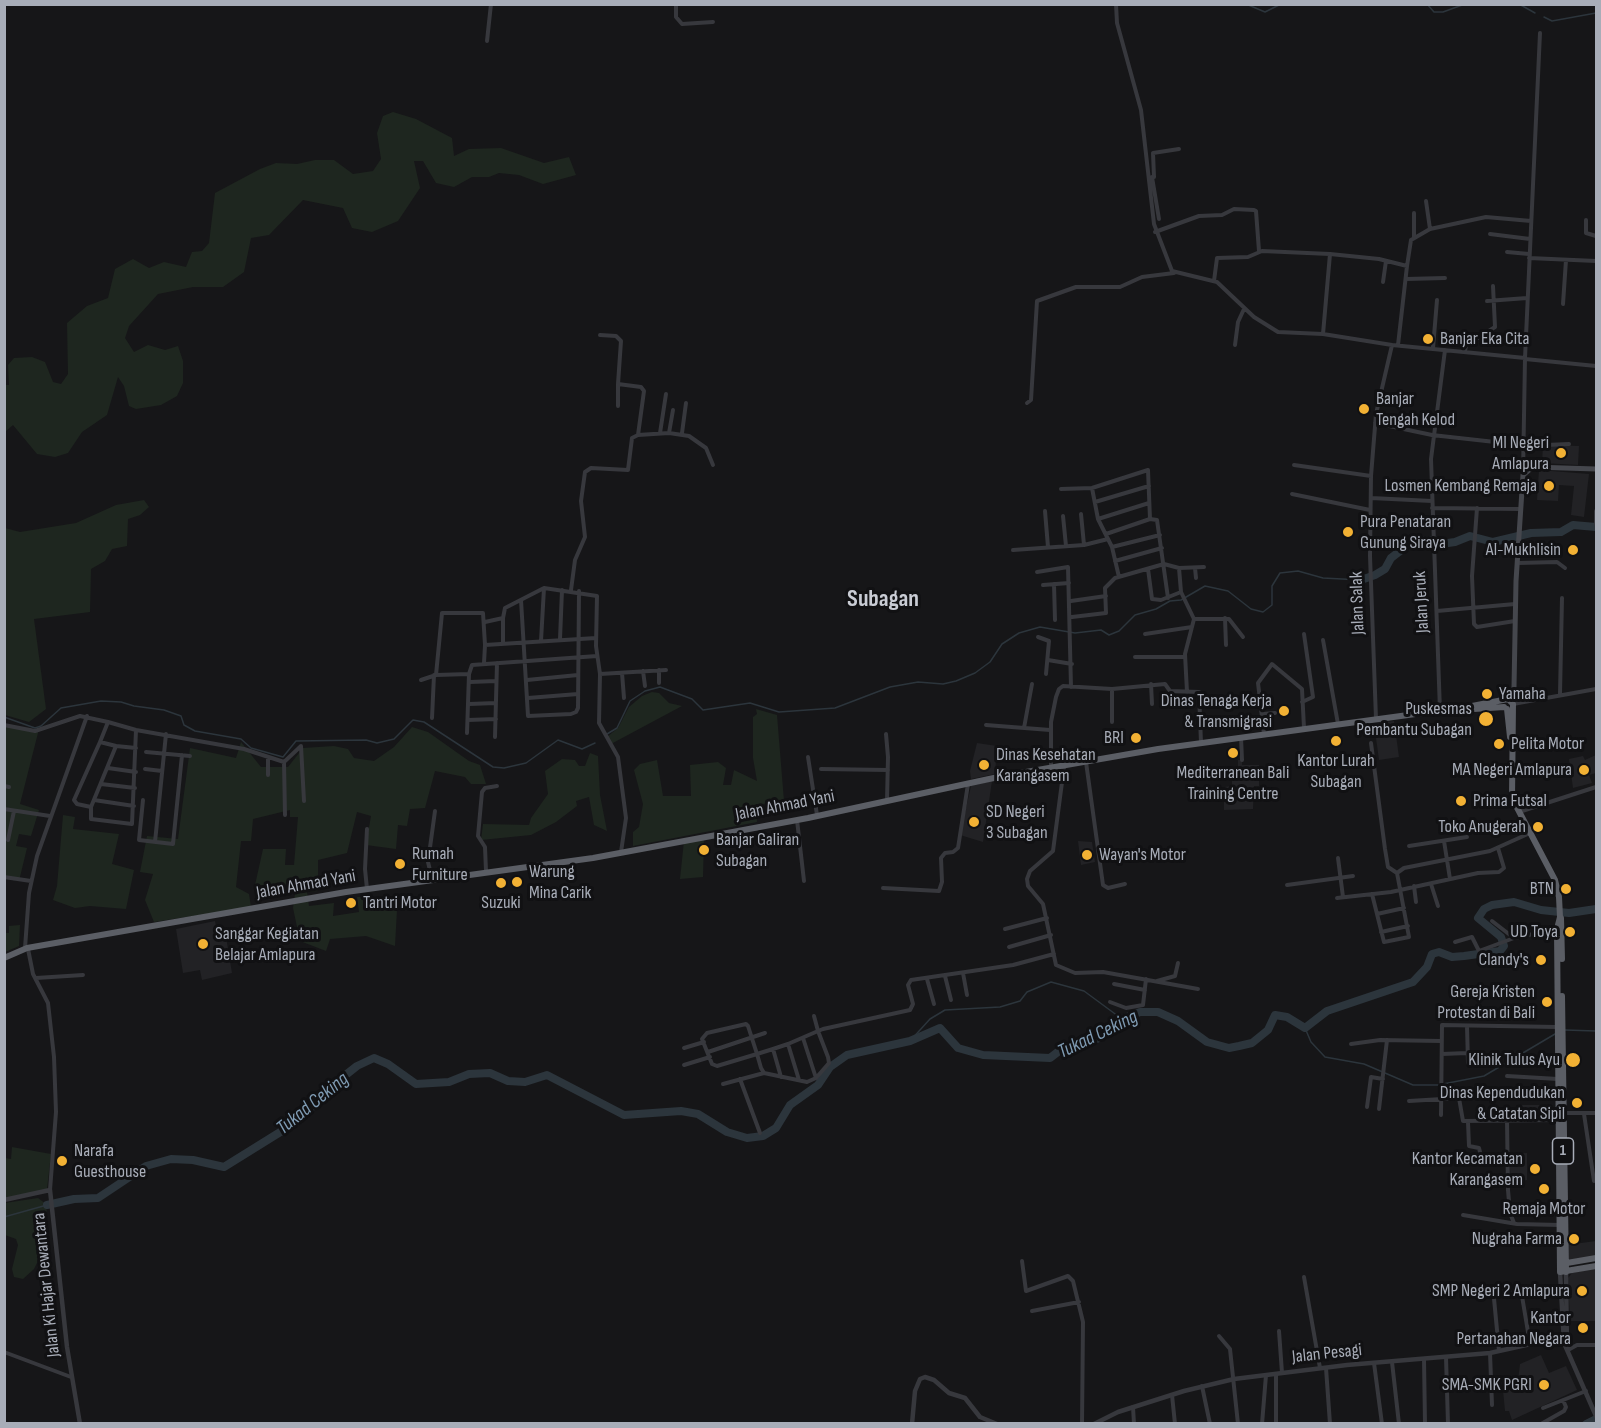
<!DOCTYPE html>
<style>
body{margin:0}
#map{position:relative;width:1601px;height:1428px;overflow:hidden;background:#161618;font-family:"Sofia Sans Condensed",sans-serif}
canvas{display:block}
.frame{position:absolute;inset:0;border:6px solid #a8adb8;pointer-events:none}
</style>
<div id="map">
<canvas width="1601" height="1428"></canvas>
<div class="frame"></div>
</div>
<script>
const ctx = document.querySelector('canvas').getContext('2d');
ctx.lineJoin = 'round';
function fillPath(path, color) { ctx.fillStyle = color; ctx.fill(path, 'evenodd'); }
const shape = rows => new Path2D(rows.map(r => 'M' + r).join(''));
function stroke(path, color, width, dash) { ctx.strokeStyle = color; ctx.lineWidth = width; ctx.lineCap = dash ? 'butt' : 'round'; ctx.setLineDash(dash || []); ctx.stroke(path); }
function write(font, color, halo, rows, align = 'center') {
  ctx.font = font + ' "Sofia Sans Condensed",sans-serif'; ctx.lineWidth = 6; ctx.setLineDash([]); ctx.textBaseline = 'middle'; ctx.strokeStyle = halo; ctx.fillStyle = color; for (const [text, x, y, turn = 0] of rows) {
    ctx.save(); ctx.translate(x, y); ctx.rotate((+turn || 0) * Math.PI / 180); ctx.textAlign = isNaN(turn) ? turn : align; if (halo) ctx.strokeText(text, 0, 0); ctx.fillText(text, 0, 0); ctx.restore();
  }
}
fillPath(shape([
 [1543,445,1579,446,1578,465,1542,463],
 [1539,470,1589,474,1584,517,1571,515,1574,486,1559,485,1558,501,1537,500],
 [1394,721,1399,757,1379,760,1374,723],
 [977,743,997,746,995,774,971,779,970,771],
 [1596,755,1596,773,1589,775,1592,783,1573,788,1569,759,1583,756,1585,760],
 [1238,760,1242,760,1242,765,1259,765,1259,786,1254,786,1253,809,1224,810,1224,787,1232,786,1232,768,1238,768],
 [992,781,983,842,960,835,971,786],
 [1078,841,1092,842,1095,862,1081,865],
 [215,921,217,932,225,931,232,973,202,980,200,970,183,973,176,929],
 [1519,1105,1552,1105,1553,1116,1518,1119],
 [1527,1153,1527,1180,1511,1184,1509,1154],
 [1596,1241,1596,1257,1566,1262,1566,1245],
 [1596,1268,1596,1321,1570,1321,1568,1278,1572,1273],
 [1541,1355,1549,1373,1566,1366,1577,1390,1512,1420,1509,1411,1505,1411,1503,1390,1514,1390,1513,1381,1518,1381,1520,1364]
]), '#222225');
fillPath(shape([
 [393,112,416,119,452,138,454,156,469,149,501,148,544,163,569,157,576,175,543,184,519,175,499,173,489,177,472,177,454,187,436,183,423,161,414,161,420,188,398,221,372,232,352,228,343,208,303,200,269,235,251,238,244,272,223,287,193,287,158,294,129,326,125,338,134,352,148,345,165,350,178,346,183,361,183,383,177,396,161,405,136,409,129,406,124,386,118,377,107,415,82,432,68,453,55,457,37,454,13,425,5,432,5,385,9,385,8,365,14,358,32,357,45,362,53,382,61,384,68,374,67,323,87,306,108,298,115,269,133,259,149,268,164,262,186,267,192,252,202,251,209,243,215,193,260,169,276,163,297,164,315,160,334,160,353,174,373,171,381,159,377,133,383,116],
 [144,500,149,507,140,515,128,519,127,546,112,549,105,561,91,569,90,612,34,619,46,709,29,722,5,715,5,528,20,532,76,523,116,505],
 [652,692,659,693,669,703,682,706,611,744,607,737,618,728,629,707,642,696],
 [756,709,777,715,784,801,756,805,757,822,633,846,633,832,639,827,643,804,634,770,640,764,657,760,663,796,691,796,690,765,718,762,726,768,723,785,731,785,734,770,757,781,753,758,753,717,757,714],
 [5,725,27,730,39,729,20,804,39,810,31,836,19,834,16,846,27,848,19,881,5,879],
 [412,727,428,732,469,761,480,765,486,784,471,784,465,777,435,771,425,808,410,809,407,826,398,825,396,849,366,845,371,816,357,812,347,853,318,860,318,891,307,892,309,906,334,903,333,916,359,912,357,897,368,897,369,908,397,910,395,946,366,936,330,939,326,951,300,941,293,908,296,886,255,885,263,849,286,849,285,865,294,865,298,817,290,817,290,810,253,819,251,841,241,841,236,887,249,894,251,907,154,922,145,900,153,874,140,872,147,836,178,839,190,748,236,758,241,742,261,767,288,767,303,748,334,746,348,749,354,758,374,761,394,747],
 [590,753,598,756,600,795,607,831,594,825,589,797,576,801,577,806,556,822,531,835,481,840,483,824,529,825,531,818,548,794,545,771,562,759,575,760,579,766,585,766],
 [63,815,75,817,73,829,119,834,112,864,134,870,126,909,90,906,75,908,53,900,57,886],
 [704,838,703,877,680,879,684,841],
 [20,925,19,946,5,952,5,933,9,933,9,926],
 [12,1147,51,1154,47,1189,5,1200,5,1158,11,1159],
 [38,1198,46,1204,47,1214,36,1224,39,1259,34,1269,23,1279,14,1277,12,1269,18,1245,16,1239,5,1235,5,1203]
]), '#1e261f');
stroke(shape([
 [1246,4,1265,12,1281,4],
 [1311,4,1319,4],
 [1367,4,1379,4],
 [1427,4,1434,12,1443,12,1465,4],
 [1519,4,1535,13],
 [1544,17,1552,21,1596,13],
 [4,717,35,728,41,726,61,708,101,701,121,702,134,706,164,710,181,716,184,725,195,731,241,739,251,748,283,757,296,741,366,740,377,743,394,739,413,720,424,722,493,767,504,768,526,763,558,740,582,749,595,743],
 [607,734,617,728,630,701,645,691,660,687,692,699,703,710,750,703,779,712,835,708,890,687,918,682,943,684,956,681,975,673,990,662,1002,644,1019,633,1040,627,1075,633,1101,630,1109,635,1119,631,1135,615,1156,609,1170,601,1181,600,1205,586,1228,591,1251,609,1263,612,1272,605,1272,586,1280,573,1298,571,1323,578,1361,580],
 [1305,1028,1311,1042,1325,1057,1364,1064,1413,1085,1439,1085],
 [1565,1030,1596,1031],
 [910,1041,930,1019,945,1010,1000,1007,1020,1001,1027,992,1051,982,1084,991,1122,1019],
 [1443,1084,1484,1076,1555,1034],
 [4,1217,47,1205]
]), '#2c353c', 1.5);
stroke(shape([
 [1361,580,1375,575,1385,569,1391,558,1404,548,1421,540,1436,540,1441,544,1455,542,1470,536,1493,542,1531,533,1561,532,1573,525,1596,527],
 [47,1205,74,1199,98,1198,146,1166,171,1159,193,1160,224,1167,298,1121,338,1081,357,1066,374,1058,388,1064,416,1084,449,1082,469,1074,490,1073,508,1081,525,1082,547,1075,624,1115,681,1111,698,1114,727,1132,747,1138,763,1136,776,1128,790,1105,818,1085,830,1067,847,1055,910,1041,940,1028,958,1048,983,1055,1050,1058,1063,1048,1079,1046,1099,1038,1122,1019,1140,1012,1158,1012,1178,1021,1207,1042,1229,1048,1239,1046,1252,1043,1268,1030,1275,1015,1287,1017,1305,1028,1327,1011,1413,982,1427,967,1432,954,1439,952,1452,957,1464,956,1500,951,1504,946,1501,937,1478,918,1484,909,1492,905,1514,902,1541,910,1569,913,1596,909],
 [1586,1424,1596,1419]
]), '#2c353c', 8);
stroke(shape([
 [676,4,676,17,682,24,713,22],
 [1116,4,1117,23,1141,110,1154,224,1172,271,1217,282,1254,317,1278,332,1323,334,1392,345,1525,358,1523,474],
 [487,41,491,4],
 [1152,177,1159,219],
 [1154,177,1153,153,1179,149],
 [1426,201,1430,229],
 [1414,213,1414,237],
 [1586,220,1586,233,1596,236],
 [1155,232,1199,216,1222,215,1234,209,1254,210,1256,211,1259,251],
 [1490,234,1530,239],
 [1507,252,1529,254],
 [1529,258,1596,261],
 [1407,266,1411,240,1430,229,1486,217,1531,221],
 [1406,279,1445,278],
 [1214,281,1217,258,1248,257,1262,251,1330,254,1379,259,1407,266,1398,345],
 [1383,282,1386,261],
 [1487,301,1527,298],
 [1563,304,1566,260],
 [1323,334,1330,254],
 [600,335,616,336,621,341,618,384,641,387,644,391,638,435,669,433,689,436,706,448,713,465],
 [1235,345,1238,322,1244,309],
 [1433,348,1437,300],
 [1465,351,1467,341,1478,338,1495,327,1493,286],
 [1525,358,1540,33],
 [1525,359,1596,366],
 [618,384,618,406],
 [1027,403,1031,400,1037,301,1076,287,1120,287,1142,277,1174,273],
 [1375,423,1432,435,1522,445],
 [660,433,666,394],
 [669,433,673,410],
 [682,433,686,403],
 [1522,446,1569,444],
 [1294,465,1371,476],
 [1092,488,1098,519,1112,547,1119,577],
 [1061,489,1092,488,1148,470,1150,519],
 [1292,494,1370,510],
 [1371,498,1432,501],
 [1095,502,1149,486],
 [1432,508,1521,509],
 [1477,508,1472,576,1474,624,1477,627,1515,621],
 [1045,511,1048,547],
 [1596,511,1596,524],
 [1081,514,1084,545],
 [1063,516,1066,546],
 [1098,519,1149,503],
 [1106,534,1150,519,1157,520,1168,598],
 [1112,547,1160,535],
 [1013,550,1084,545,1108,539],
 [1115,561,1162,548],
 [1518,563,1557,562,1565,568],
 [1179,568,1181,592,1194,619,1185,654,1187,692],
 [1195,568,1196,578],
 [1148,569,1152,599,1161,600,1181,592],
 [1037,572,1068,567,1071,687],
 [1054,584,1055,620],
 [1043,585,1069,583],
 [571,590,575,560,585,537,581,501,585,472,591,468,628,470,632,438,638,435],
 [521,600,528,716,571,714,576,712,578,708,579,591],
 [1071,601,1106,596],
 [1437,611,1515,604],
 [1072,617,1106,613,1105,588,1115,578,1164,564,1179,568,1204,567],
 [503,618,503,643],
 [1225,618,1226,645],
 [1194,619,1229,619,1243,637],
 [485,622,503,618,505,608,544,588,597,596,596,646,600,674,599,723,618,757,626,818,621,852],
 [1145,634,1192,627],
 [1038,637,1049,641,1046,674],
 [560,639,562,590],
 [1323,640,1338,724],
 [541,641,544,588],
 [1135,657,1185,657],
 [1048,660,1072,664],
 [484,663,485,645,596,638],
 [659,670,659,683],
 [643,671,645,686],
 [622,673,624,698],
 [600,674,666,670],
 [436,675,442,613,483,613,485,645],
 [421,680,436,675,469,674,472,665,597,656],
 [527,680,578,675],
 [470,682,496,681],
 [1151,684,1152,704],
 [1112,689,1112,722],
 [1560,694,1562,598],
 [528,698,578,694],
 [1302,702,1313,697,1304,634],
 [469,704,496,703],
 [1513,704,1596,689],
 [1440,711,1431,459,1445,350],
 [1263,714,1275,713],
 [432,718,434,675],
 [1376,719,1370,556,1371,476,1376,414,1392,345],
 [468,720,496,719],
 [4,725,35,731,80,716,108,722],
 [986,725,1050,730],
 [1024,728,1032,684],
 [136,730,132,824,91,819,91,807,116,746,100,742,108,722,136,730,244,749,284,762,301,746],
 [467,733,469,674],
 [886,734,888,757,887,801],
 [1264,734,1258,683,1272,664,1302,689,1304,728],
 [495,737,497,663],
 [1241,737,1242,760],
 [1371,743,1385,849,1388,867,1397,873],
 [116,746,136,748],
 [301,746,304,801],
 [146,752,190,756],
 [808,757,817,815],
 [268,759,268,775],
 [284,762,285,815],
 [1086,762,1103,885,1108,888,1125,884],
 [1051,767,1051,722,1056,697,1059,689,1063,686,1112,689,1165,684,1170,691,1199,692,1201,743],
 [1064,767,1053,851,1030,871,1027,879,1028,886,1043,904,1056,965,1075,973,1103,972,1198,989],
 [108,768,136,772],
 [145,769,162,771],
 [821,769,888,770],
 [101,784,135,788],
 [4,786,9,787],
 [94,800,134,806],
 [143,800,139,840,173,844,182,755],
 [91,807,77,804,74,800,100,742],
 [4,809,50,816],
 [1519,812,1596,787],
 [797,820,804,881],
 [8,840,14,811],
 [1444,841,1450,879],
 [155,842,166,734],
 [1409,846,1467,837],
 [1338,858,1343,897],
 [486,871,485,847,478,836,482,792,485,788,497,786],
 [1397,873,1404,868,1490,851,1530,833],
 [4,877,31,881],
 [432,879,428,862,435,811],
 [1431,884,1438,906],
 [1287,885,1353,876],
 [1414,886,1416,902],
 [883,888,939,891,942,882,941,858,945,853,953,852,958,848,968,784],
 [367,889,365,869,367,829],
 [1372,894,1384,942,1409,937,1397,873],
 [1337,898,1391,892,1478,873,1499,872,1504,868,1498,848],
 [1377,914,1404,908],
 [1492,921,1514,938],
 [1005,929,1047,918],
 [1381,932,1408,926],
 [1455,942,1472,937,1479,951,1514,938,1557,929],
 [1009,947,1051,935],
 [25,948,29,893,37,856,87,716],
 [28,949,33,974,48,1003,54,1057,56,1112,50,1190],
 [963,973,967,995],
 [945,976,951,1000],
 [36,978,83,975],
 [927,979,934,1004],
 [1157,981,1175,976,1178,963],
 [1114,984,1145,990],
 [1110,1002,1126,1008,1143,1005,1146,979],
 [814,1016,818,1031,828,1057,829,1063,816,1078,807,1082,764,1073,761,1068,757,1054,748,1026,746,1024,707,1033,702,1039,712,1064,717,1066,757,1054,773,1049,788,1044,818,1031,823,1029,910,1010,913,1004,908,985,911,980,1013,965,1054,954],
 [1467,1026,1468,1063],
 [803,1038,816,1078],
 [788,1044,799,1080],
 [1351,1044,1380,1040,1441,1041],
 [684,1048,704,1042],
 [773,1049,781,1077],
 [708,1052,765,1033],
 [1442,1054,1467,1053],
 [684,1065,710,1057],
 [1507,1076,1558,1079],
 [740,1079,760,1133],
 [723,1084,764,1073],
 [1409,1101,1459,1098,1463,1121,1558,1120],
 [1367,1107,1371,1077,1383,1079],
 [1379,1109,1387,1040],
 [1564,1113,1596,1113],
 [1584,1114,1594,1181],
 [1441,1115,1442,1025,1557,1027],
 [1507,1120,1508,1190,1510,1213,1514,1223],
 [1468,1122,1469,1146,1479,1148,1481,1156],
 [1463,1215,1517,1224,1560,1225],
 [1022,1261,1026,1291,1068,1276,1073,1281,1083,1322,1082,1424],
 [1304,1277,1320,1368],
 [1521,1290,1530,1344],
 [1032,1311,1079,1302],
 [1279,1331,1282,1373],
 [1219,1336,1230,1349,1238,1424],
 [1568,1350,1577,1345,1596,1345],
 [1499,1351,1493,1288,1509,1290,1561,1289],
 [4,1352,71,1377],
 [1490,1353,1492,1405],
 [1446,1357,1448,1424],
 [1424,1359,1425,1424],
 [1392,1362,1399,1424],
 [1374,1363,1382,1424],
 [1326,1368,1330,1424],
 [1276,1374,1276,1424],
 [1202,1386,1210,1424],
 [1172,1395,1175,1424],
 [1133,1407,1134,1424],
 [1543,1408,1586,1391],
 [1262,1424,1266,1375],
 [1541,1424,1564,1411,1566,1407,1563,1400]
]), '#37383d', 4);
stroke(shape([
 [4,1200,50,1190,67,1347,80,1424],
 [1560,1272,1564,1343,1596,1416],
 [1566,1272,1567,1348],
 [912,1424,915,1391,920,1379,925,1377,934,1380,949,1393,965,1398,980,1417,997,1424],
 [1094,1424,1118,1412,1184,1391,1234,1379,1347,1365,1490,1353,1567,1336]
]), '#37383d', 4.5);
stroke(shape([
 [1510,699,1514,687,1516,581,1523,475,1533,467,1596,469]
]), '#45474d', 5);
stroke(shape([
 [1467,707,1474,709,1504,707],
 [1507,709,1510,737],
 [1560,917,1557,929,1560,1272,1596,1266],
 [1561,918,1562,959],
 [4,958,27,948,346,892,593,858,808,818,1003,776,1158,749,1467,707,1508,699,1513,704,1512,798,1555,880,1559,897,1560,917],
 [1562,996,1566,1272],
 [1561,1264,1596,1258]
]), '#5b5e65', 6);
for (const [x, y, r, color] of [
 [1428,339,6,"#f2b134"],
 [1364,409,6,"#f2b134"],
 [1561,453,6,"#f2b134"],
 [1549,486,6,"#f2b134"],
 [1348,532,6,"#f2b134"],
 [1573,550,6,"#f2b134"],
 [1487,694,6,"#f2b134"],
 [1284,711,6,"#f2b134"],
 [1486,719,8,"#f2b134"],
 [1136,738,6,"#f2b134"],
 [1336,741,6,"#f2b134"],
 [1499,744,6,"#f2b134"],
 [1233,753,6,"#f2b134"],
 [984,765,6,"#f2b134"],
 [1584,770,6,"#f2b134"],
 [1461,801,6,"#f2b134"],
 [974,822,6,"#f2b134"],
 [1538,827,6,"#f2b134"],
 [704,850,6,"#f2b134"],
 [1087,855,6,"#f2b134"],
 [400,864,6,"#f2b134"],
 [517,882,6,"#f2b134"],
 [501,883,6,"#f2b134"],
 [1566,889,6,"#f2b134"],
 [351,903,6,"#f2b134"],
 [1570,932,6,"#f2b134"],
 [203,944,6,"#f2b134"],
 [1541,960,6,"#f2b134"],
 [1547,1002,6,"#f2b134"],
 [1573,1060,8,"#f2b134"],
 [1577,1103,6,"#f2b134"],
 [62,1161,6,"#f2b134"],
 [1535,1169,6,"#f2b134"],
 [1544,1189,6,"#f2b134"],
 [1574,1239,6,"#f2b134"],
 [1582,1291,6,"#f2b134"],
 [1583,1328,6,"#f2b134"],
 [1544,1385,6,"#f2b134"]
]) { const dot = new Path2D(); dot.arc(x, y, r, 0, 2 * Math.PI); ctx.fillStyle = color; ctx.fill(dot); stroke(dot, '#111113', 2); }
for (const [x, y, w] of [
 [1563,1151,21]
]) { const box = new Path2D(); box.roundRect(x - w / 2, y - 13, w, 26, 4.5); ctx.fillStyle = '#111113'; ctx.fill(box); stroke(box, '#a8adb8', 1.5); }
write('bold 16px', '#a8adb8', null, [
 ["1",1563,1151]
]);
write('18px', '#a8adb8', '#111113', [
 ["Banjar Eka Cita",1440,339,"left"],
 ["Banjar",1376,399,"left"],
 ["Tengah Kelod",1376,420,"left"],
 ["MI Negeri",1549,443],
 ["Amlapura",1549,464],
 ["Losmen Kembang Remaja",1537,486],
 ["Pura Penataran",1360,522,"left"],
 ["Gunung Siraya",1360,543,"left"],
 ["Al-Mukhlisin",1561,550],
 ["Yamaha",1499,694,"left"],
 ["Dinas Tenaga Kerja",1272,701],
 ["& Transmigrasi",1272,722],
 ["Puskesmas",1472,709],
 ["Pembantu Subagan",1472,730],
 ["BRI",1124,738],
 ["Pelita Motor",1511,744,"left"],
 ["Dinas Kesehatan",996,755,"left"],
 ["Karangasem",996,776,"left"],
 ["Kantor Lurah",1336,761,"center"],
 ["Subagan",1336,782,"center"],
 ["MA Negeri Amlapura",1572,770],
 ["Mediterranean Bali",1233,773,"center"],
 ["Training Centre",1233,794,"center"],
 ["Prima Futsal",1473,801,"left"],
 ["SD Negeri",986,812,"left"],
 ["3 Subagan",986,833,"left"],
 ["Toko Anugerah",1526,827],
 ["Banjar Galiran",716,840,"left"],
 ["Subagan",716,861,"left"],
 ["Rumah",412,854,"left"],
 ["Furniture",412,875,"left"],
 ["Wayan's Motor",1099,855,"left"],
 ["Warung",529,872,"left"],
 ["Mina Carik",529,893,"left"],
 ["BTN",1554,889],
 ["Tantri Motor",363,903,"left"],
 ["Suzuki",501,903,"center"],
 ["UD Toya",1558,932],
 ["Sanggar Kegiatan",215,934,"left"],
 ["Belajar Amlapura",215,955,"left"],
 ["Clandy's",1529,960],
 ["Gereja Kristen",1535,992],
 ["Protestan di Bali",1535,1013],
 ["Klinik Tulus Ayu",1560,1060],
 ["Dinas Kependudukan",1565,1093],
 ["& Catatan Sipil",1565,1114],
 ["Narafa",74,1151,"left"],
 ["Guesthouse",74,1172,"left"],
 ["Kantor Kecamatan",1523,1159],
 ["Karangasem",1523,1180],
 ["Remaja Motor",1544,1209,"center"],
 ["Nugraha Farma",1562,1239],
 ["SMP Negeri 2 Amlapura",1570,1291],
 ["Kantor",1571,1318],
 ["Pertanahan Negara",1571,1339],
 ["SMA-SMK PGRI",1532,1385]
], 'right');
write('18px', '#a8adb8', '#111113', [
 ["Jalan Jeruk",1422,602,-93],
 ["Jalan Salak",1358,603,-92],
 ["Jalan Ahmad Yani",785,806,-11],
 ["Jalan Ahmad Yani",306,885,-10],
 ["Jalan Ki Hajar Dewantara",47,1285,-96],
 ["Jalan Pesagi",1327,1354,-6]
]);
write('italic 20px', '#7f9bb3', '#111113', [
 ["Tukad Ceking",1098,1035,-26],
 ["Tukad Ceking",313,1104,-39]
]);
write('bold 24px', '#c9ccd4', '#111113', [
 ["Subagan",883,600]
]);
</script>
